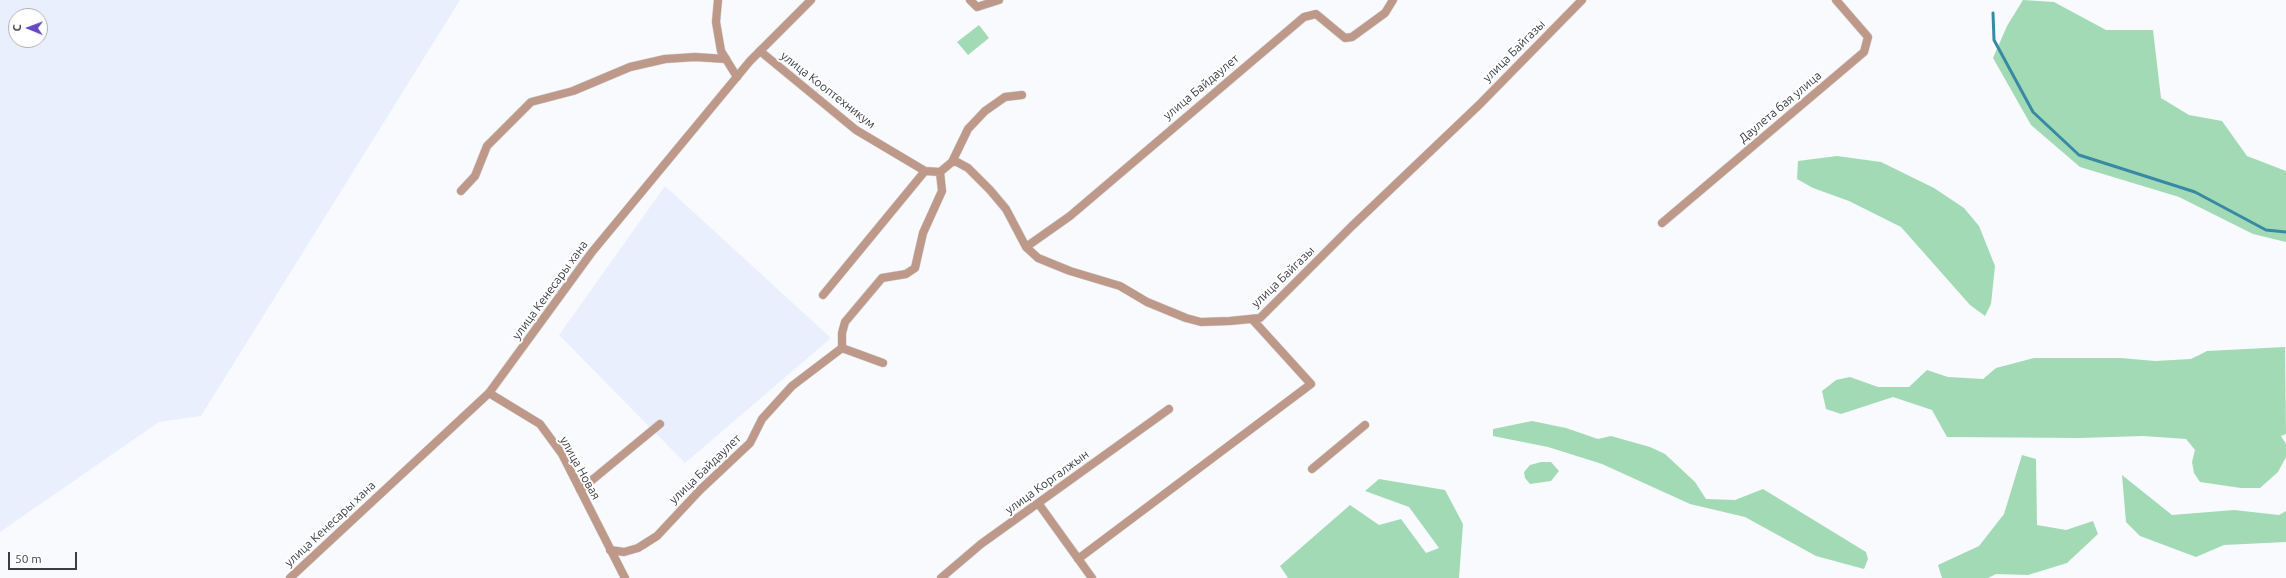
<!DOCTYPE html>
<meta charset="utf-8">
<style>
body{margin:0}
#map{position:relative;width:2286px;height:578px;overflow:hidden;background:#f8fafe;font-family:Ubuntu,sans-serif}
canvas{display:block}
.north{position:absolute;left:8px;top:8px;width:40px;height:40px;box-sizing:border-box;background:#fff;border:1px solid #b1b1b3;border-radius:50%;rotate:271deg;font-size:11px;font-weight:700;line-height:16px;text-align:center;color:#3b3d41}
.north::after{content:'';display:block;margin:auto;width:14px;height:18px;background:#6748c1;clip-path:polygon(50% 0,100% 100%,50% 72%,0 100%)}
.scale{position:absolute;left:8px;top:552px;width:69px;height:18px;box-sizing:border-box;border:2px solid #3b3d41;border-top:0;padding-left:5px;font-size:12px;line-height:14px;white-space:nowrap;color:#3b3d41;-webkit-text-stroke:3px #fff;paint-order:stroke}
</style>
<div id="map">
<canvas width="2286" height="578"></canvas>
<div class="north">С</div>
<div class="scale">50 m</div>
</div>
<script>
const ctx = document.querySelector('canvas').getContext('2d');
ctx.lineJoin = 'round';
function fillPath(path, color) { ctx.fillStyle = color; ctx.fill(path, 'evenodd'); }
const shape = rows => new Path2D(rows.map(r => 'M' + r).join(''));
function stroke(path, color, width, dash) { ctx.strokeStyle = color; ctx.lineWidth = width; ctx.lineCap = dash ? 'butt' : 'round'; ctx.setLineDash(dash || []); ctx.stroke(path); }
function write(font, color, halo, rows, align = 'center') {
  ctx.font = font + ' Ubuntu,sans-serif'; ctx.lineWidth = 4; ctx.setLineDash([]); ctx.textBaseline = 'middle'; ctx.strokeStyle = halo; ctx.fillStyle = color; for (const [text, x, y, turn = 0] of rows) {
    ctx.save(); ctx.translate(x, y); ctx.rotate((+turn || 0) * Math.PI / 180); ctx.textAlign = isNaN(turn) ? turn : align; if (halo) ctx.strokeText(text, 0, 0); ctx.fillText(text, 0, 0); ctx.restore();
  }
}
fillPath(shape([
 [0,0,460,0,201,416,159,422,0,532],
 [16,16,40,16,40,40,16,40],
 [665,186,831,338,685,463,559,335]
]), '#eaeffe');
fillPath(shape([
 [2023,0,2054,2,2106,30,2153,30,2161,98,2189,115,2222,121,2247,156,2286,171,2286,242,2253,234,2179,197,2080,167,2031,125,1993,58,2007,26],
 [979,25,989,38,968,55,957,42],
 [1837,156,1881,162,1934,188,1964,208,1979,226,1995,266,1991,304,1985,316,1970,305,1901,227,1849,201,1813,188,1797,179,1798,161],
 [2285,347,2286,434,2281,436,2286,444,2286,457,2278,472,2260,488,2241,488,2200,482,2194,473,2192,462,2195,450,2186,439,2143,436,2080,438,1947,437,1932,410,1893,397,1841,414,1826,409,1822,391,1836,380,1850,377,1878,387,1909,387,1927,370,1948,377,1983,379,1996,368,2034,358,2121,358,2155,361,2191,359,2207,351],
 [1532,421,1566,428,1598,439,1611,436,1650,447,1665,454,1695,482,1706,499,1735,500,1763,489,1866,552,1868,559,1864,569,1816,556,1745,517,1690,504,1602,464,1548,447,1493,436,1493,429],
 [2022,455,2036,459,2037,525,2066,530,2093,521,2098,534,2067,563,2028,575,1996,574,1988,578,1942,578,1938,565,1979,546,2004,514],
 [1541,462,1551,462,1559,471,1551,481,1530,484,1525,478,1524,472,1530,465],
 [2122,475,2172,515,2234,510,2279,515,2286,511,2286,542,2224,545,2196,557,2140,536,2126,522],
 [1379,479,1445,490,1463,524,1459,578,1288,578,1280,566,1350,505,1379,525,1401,519,1426,553,1439,548,1409,507,1365,491]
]), '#a2dab6');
stroke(shape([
 [1993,13,1994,40,2033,112,2079,155,2195,192,2266,230,2286,232]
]), '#3789a4', 3);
const minor = shape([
 [718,0,716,22,721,51,737,77],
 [760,51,856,130,925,171,940,172,952,162,957,162,968,168,990,190,1006,209,1026,247,1038,258,1070,271,1120,286,1147,302,1186,318,1201,322,1230,321,1260,318,1352,226,1480,104,1582,0],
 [952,162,968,129,985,111,1005,97,1022,95],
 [461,191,475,176,487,146,531,102,573,91,630,67,665,59,695,57,726,59],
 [1662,223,1864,52,1868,37,1836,0],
 [1026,247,1070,216,1304,17,1316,14,1345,38,1352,37,1385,13,1393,0],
 [823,295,925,171],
 [842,348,842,333,845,322,882,278,906,274,915,268,923,233,942,191,940,172],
 [489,393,540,424,562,454,625,578],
 [1312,469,1365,425],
 [580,490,660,424],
 [1038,503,1092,578],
 [610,550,624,552,638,548,657,536,700,490,750,443,762,419,792,386,842,348,883,363],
 [1078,559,1311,384,1252,319],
 [941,578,981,544,1169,409]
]);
const tertiary = shape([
 [970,0,977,7,999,0],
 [290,578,489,393,592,252,750,61,811,0]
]);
stroke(minor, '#d2d4d8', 9);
stroke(tertiary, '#d2d4d8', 9);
stroke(minor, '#be9888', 8);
stroke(tertiary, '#be9888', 8);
write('12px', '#3b3d41', '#fff', [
 ["улица Байгазы",1514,51,-45],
 ["улица Байдаулет",1201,87,-40],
 ["улица Кооптехникум",828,90,38],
 ["Даулета бая улица",1780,107,-40],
 ["улица Байгазы",1283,277,-44],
 ["улица Кенесары хана",550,290,-54],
 ["улица Новая",580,468,61],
 ["улица Байдаулет",705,469,-44],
 ["улица Коргалжын",1047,482,-36],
 ["улица Кенесары хана",330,524,-43]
]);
</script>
